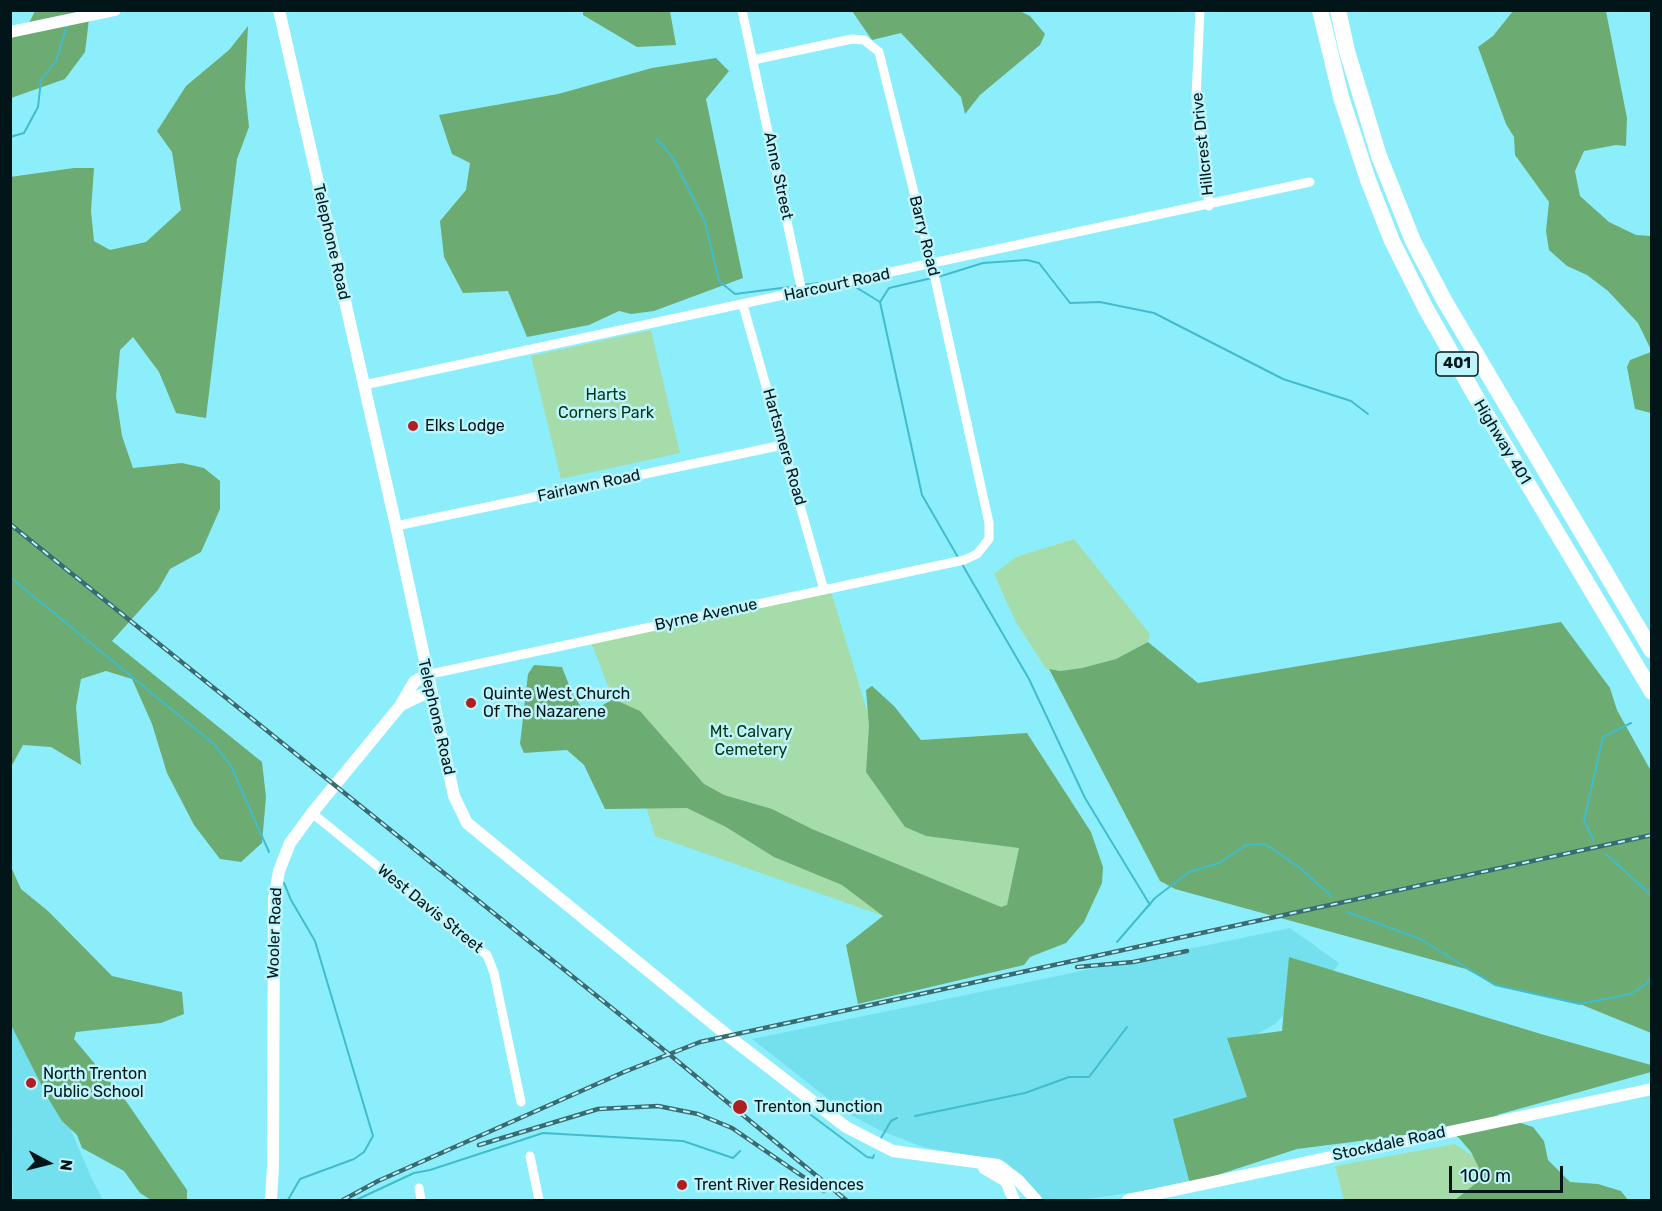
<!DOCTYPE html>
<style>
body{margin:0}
#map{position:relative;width:1662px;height:1211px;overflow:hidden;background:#8deefb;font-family:Rubik,sans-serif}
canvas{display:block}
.frame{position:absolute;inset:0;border:12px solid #021619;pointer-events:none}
.north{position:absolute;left:18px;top:1133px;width:60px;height:60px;-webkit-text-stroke:4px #bef5fc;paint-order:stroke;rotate:97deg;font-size:16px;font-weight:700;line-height:24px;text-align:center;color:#021619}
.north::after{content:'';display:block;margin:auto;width:21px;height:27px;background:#021619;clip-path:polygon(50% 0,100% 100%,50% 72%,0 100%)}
.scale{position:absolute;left:1449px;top:1166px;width:114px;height:27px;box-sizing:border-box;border:3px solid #021619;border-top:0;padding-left:8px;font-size:18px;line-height:21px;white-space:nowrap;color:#021619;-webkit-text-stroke:4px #bef5fc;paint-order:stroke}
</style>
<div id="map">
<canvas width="1662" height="1211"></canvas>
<div class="frame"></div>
<div class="north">N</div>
<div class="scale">100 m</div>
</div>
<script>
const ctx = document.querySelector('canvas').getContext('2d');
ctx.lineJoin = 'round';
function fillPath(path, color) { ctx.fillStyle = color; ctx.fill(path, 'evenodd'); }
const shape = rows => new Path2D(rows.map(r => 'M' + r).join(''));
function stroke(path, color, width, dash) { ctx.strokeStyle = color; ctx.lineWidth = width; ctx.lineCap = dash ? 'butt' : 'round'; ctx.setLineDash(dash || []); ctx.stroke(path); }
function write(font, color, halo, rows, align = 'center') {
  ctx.font = font + ' Rubik,sans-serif'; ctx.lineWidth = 5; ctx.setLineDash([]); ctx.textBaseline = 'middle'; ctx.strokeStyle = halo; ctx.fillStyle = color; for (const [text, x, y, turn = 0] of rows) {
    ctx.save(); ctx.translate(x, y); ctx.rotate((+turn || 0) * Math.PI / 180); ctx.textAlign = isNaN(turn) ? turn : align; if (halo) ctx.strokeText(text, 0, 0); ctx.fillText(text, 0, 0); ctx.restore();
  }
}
fillPath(shape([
 [1290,928,1339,963,1309,1009,1283,1016,1275,1024,1245,1041,1247,1097,1190,1184,1080,1200,1042,1200,1006,1162,923,1147,879,1130,845,1112,752,1039],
 [10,988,92,1179,103,1200,13,1200]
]), '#74e0ed');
fillPath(shape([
 [651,330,680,453,561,479,531,356],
 [1074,539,1150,634,1147,645,1116,659,1082,668,1060,671,1046,669,1016,622,994,574,1016,557],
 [830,588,874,734,1032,806,1024,965,655,836,613,699,591,642],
 [1455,1144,1538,1200,1344,1200,1335,1166]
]), '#a5dca9');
fillPath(shape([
 [35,11,90,11,85,52,65,79,11,98,10,40,30,21],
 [583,11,670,11,676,45,637,47,583,15],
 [852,11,1020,11,1030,16,1045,34,1040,45,980,95,965,114,961,97,901,33,872,40],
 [1513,11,1606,11,1627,118,1626,146,1616,145,1584,151,1575,171,1580,196,1609,222,1636,235,1651,236,1651,350,1638,323,1608,291,1587,275,1567,266,1549,250,1546,231,1549,202,1515,155,1514,137,1506,124,1478,47,1493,36],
 [248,26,245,88,249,127,237,159,206,418,176,413,159,372,133,337,120,350,116,396,122,436,133,468,182,463,204,468,220,481,220,509,201,552,170,569,158,590,112,641,262,762,266,797,262,843,241,862,220,859,194,825,167,773,152,724,132,679,106,671,81,679,76,707,81,765,51,747,23,745,11,767,10,177,74,168,94,168,91,211,94,241,110,250,146,242,181,210,172,152,157,131,186,86,229,50],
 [716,58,729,71,706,99,743,278,654,311,631,314,619,311,589,325,527,337,508,291,463,293,444,257,440,221,466,190,470,163,452,154,439,115,558,94,652,68],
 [1651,352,1651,351,1651,413,1635,409,1627,367,1630,360],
 [1561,622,1610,688,1617,710,1651,771,1651,1033,1580,1004,1495,985,1466,969,1175,889,1160,881,1049,669,1060,671,1082,668,1116,659,1148,642,1198,683],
 [534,665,562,667,573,695,584,711,593,711,613,699,640,711,704,784,724,795,772,809,812,829,1001,907,1007,905,1019,848,926,836,905,827,866,772,869,726,866,690,872,686,894,706,921,740,1027,733,1091,832,1103,867,1102,883,1084,922,1066,943,1030,957,1024,965,858,1004,846,945,883,916,842,885,774,857,726,827,687,808,605,809,584,765,567,750,524,753,520,744,528,674],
 [11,867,21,889,48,911,112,976,182,992,184,1014,161,1023,76,1032,74,1039,126,1101,187,1190,187,1200,151,1200,140,1193,124,1171,82,1148,77,1135,62,1121,48,1098,11,1025],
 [1289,957,1541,1034,1651,1065,1651,1072,1497,1115,1533,1127,1544,1141,1548,1160,1570,1182,1598,1184,1621,1191,1628,1200,1455,1200,1475,1184,1479,1168,1471,1152,1459,1138,1446,1130,1297,1149,1190,1184,1173,1119,1247,1097,1227,1038,1282,1031]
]), '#6cac72');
stroke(shape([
 [10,137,24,133,38,107,41,80,56,61,67,25],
 [656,138,673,158,705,222,719,281,735,294,797,286],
 [938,277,983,263,1027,260,1039,263,1070,303,1100,302,1154,313,1283,379,1351,401,1368,414],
 [932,278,889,288,880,302,922,495,959,559],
 [849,283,880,302],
 [803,285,818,283],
 [962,564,1029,679,1085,798,1150,905],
 [10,577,214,744,231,766,269,852],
 [1593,840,1584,820,1603,737,1631,723],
 [1606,854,1652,896],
 [284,883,291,900,315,941,373,1136,364,1152,354,1159,300,1179,288,1200],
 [1347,912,1420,939,1495,985,1580,1004,1630,994,1646,984,1652,977],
 [1117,942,1155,898,1189,872,1219,863,1246,845,1265,844,1299,867,1331,896],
 [791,1100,867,1157,873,1158,874,1155],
 [915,1116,1025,1093,1069,1077,1089,1077,1127,1027],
 [881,1138,891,1121,897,1118],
 [356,1200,414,1173,430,1170,543,1133,683,1141,733,1158,740,1151]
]), '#42bccb', 2);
stroke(shape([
 [742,10,802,292],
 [1200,10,1196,98,1209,206],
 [743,305,824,590],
 [364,385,1310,182],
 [396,526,783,445],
 [426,675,964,560,977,554,989,539,989,523,932,265,879,52,864,40,852,39,753,60],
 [312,813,487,955,494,973,521,1102],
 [530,1156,539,1200],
 [419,1188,421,1200]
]), '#fff', 9);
stroke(shape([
 [279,10,396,526,454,796,467,823,727,1035,846,1127,893,1151,998,1165,1018,1180,1036,1200],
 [10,32,115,10],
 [401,705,430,691],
 [984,1168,1006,1181,1014,1200],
 [271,1200,273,1167,274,899,279,871,290,843,312,813,400,706,414,682,426,675],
 [1128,1200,1652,1089]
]), '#fff', 12);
stroke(shape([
 [1320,10,1341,97,1368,180,1392,241,1425,307,1476,397,1652,692],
 [1338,10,1347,51,1379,156,1413,241,1444,300,1652,651]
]), '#fff', 16);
const rail = shape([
 [10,524,664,1050,846,1200],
 [1077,967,1133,962,1187,951],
 [479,1145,598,1109,658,1106,698,1114,732,1128,824,1191],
 [343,1200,378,1181,624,1072,700,1042,1652,835]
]);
stroke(rail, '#396b72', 4.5);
stroke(rail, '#bef5fc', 2, [7]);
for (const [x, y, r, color] of [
 [413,426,6,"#af1e20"],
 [471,703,6,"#af1e20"],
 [31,1083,6,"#af1e20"],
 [740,1107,8,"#af1e20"],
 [682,1185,6,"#af1e20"]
]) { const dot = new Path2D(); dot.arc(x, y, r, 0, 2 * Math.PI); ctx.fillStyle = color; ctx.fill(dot); stroke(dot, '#bef5fc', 2); }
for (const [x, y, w] of [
 [1457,364,42]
]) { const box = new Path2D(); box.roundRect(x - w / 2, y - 12, w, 24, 4.5); ctx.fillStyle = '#bef5fc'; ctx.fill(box); stroke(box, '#021619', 1.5); }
write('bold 15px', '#021619', null, [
 ["401",1457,364]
]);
write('16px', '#021619', '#bef5fc', [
 ["Hillcrest Drive",1203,144,-96],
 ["Anne Street",778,176,78],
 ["Barry Road",924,236,76],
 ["Telephone Road",331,242,77],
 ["Harcourt Road",837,285,-12],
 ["Highway 401",1502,442,59],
 ["Hartsmere Road",784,447,74],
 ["Fairlawn Road",589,486,-12],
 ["Byrne Avenue",706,615,-12],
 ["Telephone Road",436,717,77],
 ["West Davis Street",430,909,39],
 ["Wooler Road",275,933,-88],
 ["Stockdale Road",1389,1144,-12]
]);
write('16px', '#04360f', '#bef5fc', [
 ["Harts",606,395],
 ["Corners Park",606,413],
 ["Mt. Calvary",751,732],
 ["Cemetery",751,750]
]);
write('16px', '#021619', '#bef5fc', [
 ["Elks Lodge",425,426],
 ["Quinte West Church",483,694],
 ["Of The Nazarene",483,712],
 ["North Trenton",43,1074],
 ["Public School",43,1092],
 ["Trenton Junction",754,1107],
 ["Trent River Residences",694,1185]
], 'left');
</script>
